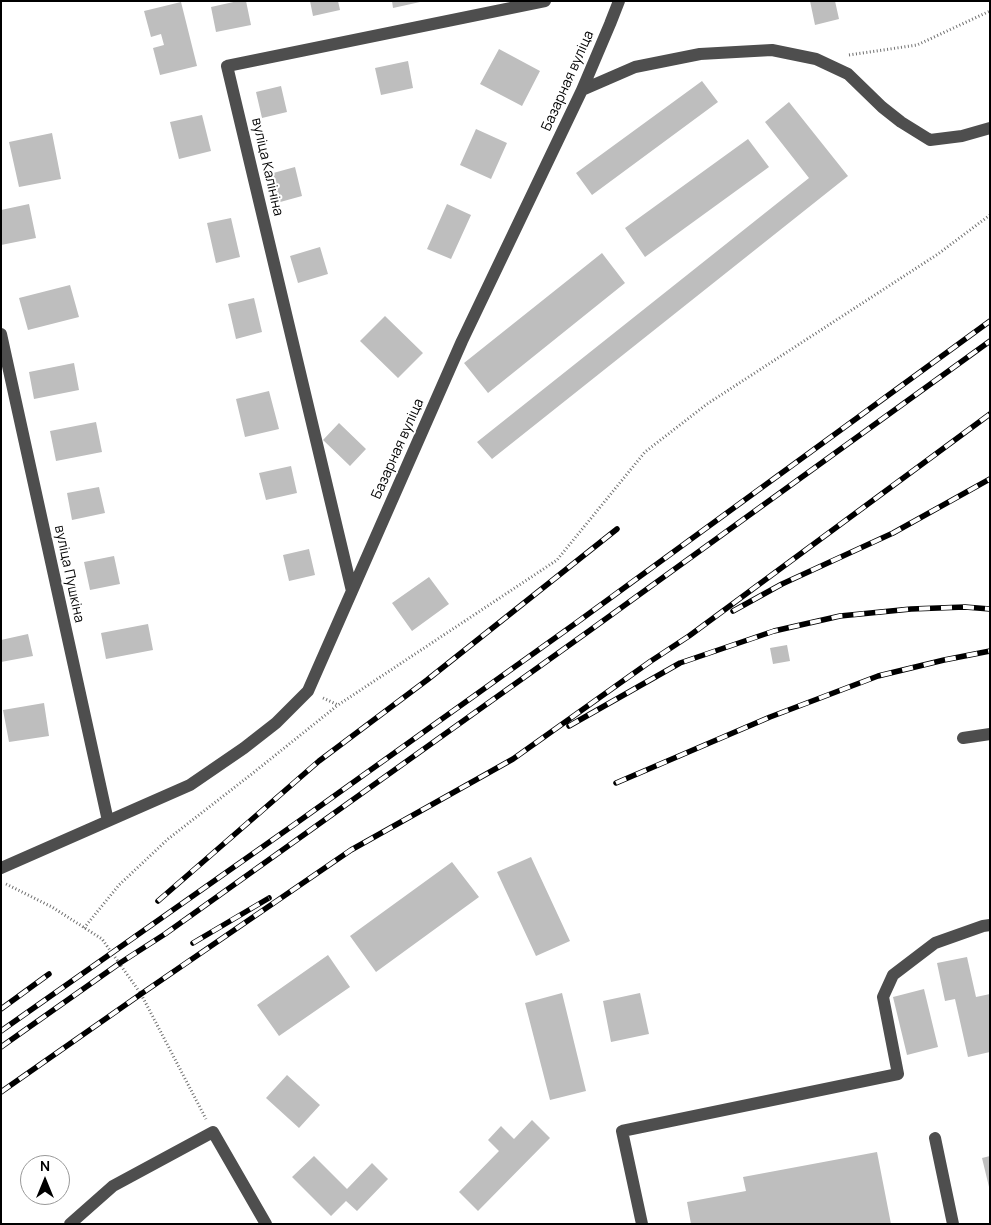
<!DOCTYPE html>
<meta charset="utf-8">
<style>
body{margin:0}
#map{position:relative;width:991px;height:1225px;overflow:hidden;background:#fff;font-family:Manrope,sans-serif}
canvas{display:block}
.frame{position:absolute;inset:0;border:2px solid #000;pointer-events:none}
.north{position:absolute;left:20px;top:1155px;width:50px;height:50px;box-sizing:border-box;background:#fff;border:1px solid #999;border-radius:50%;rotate:0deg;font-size:14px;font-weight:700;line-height:20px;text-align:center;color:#000}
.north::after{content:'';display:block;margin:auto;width:18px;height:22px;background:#000;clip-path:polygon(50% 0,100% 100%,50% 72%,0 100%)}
</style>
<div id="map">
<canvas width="991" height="1225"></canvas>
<div class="frame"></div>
<div class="north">N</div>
</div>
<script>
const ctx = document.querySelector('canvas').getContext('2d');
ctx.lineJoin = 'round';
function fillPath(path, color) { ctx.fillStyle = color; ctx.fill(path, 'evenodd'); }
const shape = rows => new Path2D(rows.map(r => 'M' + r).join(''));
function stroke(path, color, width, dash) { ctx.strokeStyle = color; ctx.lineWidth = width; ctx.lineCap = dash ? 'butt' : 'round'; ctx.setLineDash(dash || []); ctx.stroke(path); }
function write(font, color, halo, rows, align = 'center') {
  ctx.font = font + ' Manrope,sans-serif'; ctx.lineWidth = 4; ctx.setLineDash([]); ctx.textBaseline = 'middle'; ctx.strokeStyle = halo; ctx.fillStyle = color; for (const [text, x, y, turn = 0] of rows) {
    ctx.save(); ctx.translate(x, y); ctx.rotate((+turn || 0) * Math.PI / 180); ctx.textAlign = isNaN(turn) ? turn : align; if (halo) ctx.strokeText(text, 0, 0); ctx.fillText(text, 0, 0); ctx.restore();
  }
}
fillPath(shape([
 [238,1,246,1,251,25,216,32,211,7],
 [310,1,338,1,340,10,313,16],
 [392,1,420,1,420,2,393,8],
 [810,1,835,1,839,19,815,25],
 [181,2,197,66,160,75,153,48,164,45,161,34,151,37,144,11],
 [499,49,540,71,522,106,480,84],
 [408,61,413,88,381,95,375,68],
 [702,81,718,102,592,195,576,173],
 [281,86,287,112,262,118,256,92],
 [789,102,848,176,492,459,477,442,809,178,765,122],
 [202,115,211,151,179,159,170,122],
 [476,129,507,143,491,179,460,165],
 [52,133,61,179,19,187,9,142],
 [748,139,769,167,645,257,625,228],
 [295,167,302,196,273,204,266,175],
 [29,204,36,238,1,245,1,210],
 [447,204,471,215,451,259,427,249],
 [231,218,240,257,216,263,207,223],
 [320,247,328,274,298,283,290,256],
 [602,253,625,283,488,393,464,363],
 [70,285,79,317,28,330,19,298],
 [254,298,262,332,236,339,228,304],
 [385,316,423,353,398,378,360,341],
 [74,363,79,390,34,399,29,372],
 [269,391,279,429,245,437,236,399],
 [96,422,102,452,56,461,50,431],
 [339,423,366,449,350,466,323,440],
 [291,466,297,493,266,500,259,473],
 [99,487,105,513,72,520,67,493],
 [309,549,315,575,289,581,283,555],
 [114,556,120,584,90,590,84,562],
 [429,577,449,604,412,631,392,603],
 [148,624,153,650,106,659,101,633],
 [28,634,33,656,1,662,1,640],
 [787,645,790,661,773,664,770,648],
 [44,703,49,736,9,742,3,710],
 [531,857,570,941,536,956,497,872],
 [452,862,479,897,376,972,350,936],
 [328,955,350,987,279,1036,257,1005],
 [967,957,976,997,990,994,990,1052,968,1057,955,999,945,1001,937,963],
 [924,989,938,1047,907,1055,893,997],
 [562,993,586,1091,550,1100,525,1003],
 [640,993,649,1034,611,1042,603,1001],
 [287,1075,320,1105,299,1128,266,1098],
 [532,1120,550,1138,478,1211,459,1192,499,1151,488,1140,501,1126,514,1139],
 [877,1152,891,1224,691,1224,687,1202,746,1191,743,1177],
 [314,1156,347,1189,372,1163,388,1179,357,1211,346,1201,331,1216,292,1177],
 [990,1156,990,1187,989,1187,982,1158]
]), '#bebebe');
stroke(shape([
 [849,55,917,45,990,11],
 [323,698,338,705,557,560,645,452,707,404,938,254,990,215],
 [6,884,52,907,102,939,141,994,206,1119],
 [84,928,119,885,168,839,253,773,338,705]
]), '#707070', 3, [1, 2.5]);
stroke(shape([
 [582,90,635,67,700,54,772,50,816,59,848,74,882,107,901,122,930,140,962,136,990,128],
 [1,334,108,821],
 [352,591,227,66,545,1],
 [963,738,990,734],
 [1,868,190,785,244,748,276,723,308,691,462,341,582,90,610,24,619,1],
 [935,1138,953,1224],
 [70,1224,113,1186,213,1132,266,1224],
 [642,1224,622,1131,898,1074,883,997,893,975,935,943,983,926,990,925]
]), '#4e4e4e', 12);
const rail = shape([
 [733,611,782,584,893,533,990,479],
 [569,726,680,663,774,631,840,616,911,609,965,607,990,609],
 [616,783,770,717,878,676,944,660,990,651],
 [158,901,319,761,427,680,617,529],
 [193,943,269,898],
 [1,1009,49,974],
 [1,1031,295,824,576,623,990,321],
 [1,1047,120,963,165,934,589,631,990,341],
 [1,1092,141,994,351,850,513,759,651,661,689,636,990,414]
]);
stroke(rail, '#000', 5.5);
stroke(rail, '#fff', 4, [11]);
write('14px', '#000', '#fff', [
 ["Базарная вуліца",568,81,-66],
 ["вуліца Калініна",267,167,77],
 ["Базарная вуліца",398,449,-66],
 ["вуліца Пушкіна",69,574,78]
]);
</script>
